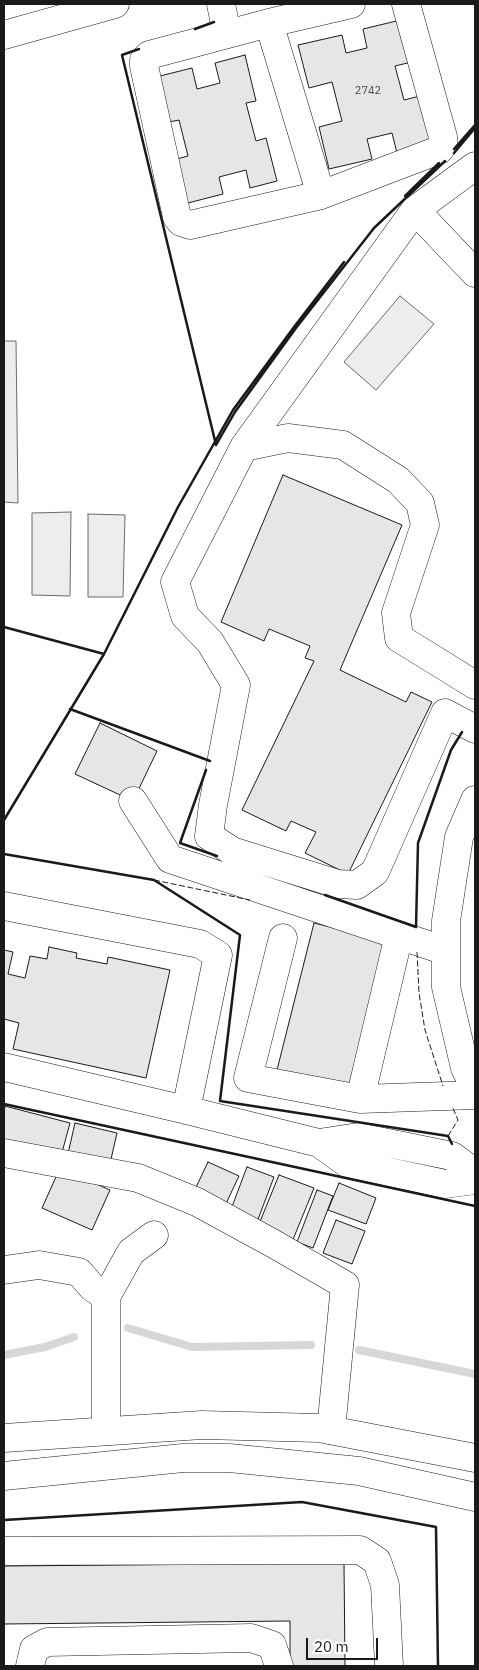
<!DOCTYPE html>
<style>
body{margin:0}
#map{position:relative;width:479px;height:1670px;overflow:hidden;background:#fff;font-family:"IBM Plex Sans",sans-serif}
canvas{display:block}
.frame{position:absolute;inset:0;border:5px solid #1a1a1a;pointer-events:none}
.scale{position:absolute;left:306px;top:1638px;width:72px;height:22px;box-sizing:border-box;border:2px solid #1a1a1a;border-top:0;padding-left:6px;font-size:15px;line-height:18px;white-space:nowrap;color:#1a1a1a;-webkit-text-stroke:4px #fff;paint-order:stroke}
</style>
<div id="map">
<canvas width="479" height="1670"></canvas>
<div class="frame"></div>
<div class="scale">20 m</div>
</div>
<script>
const ctx = document.querySelector('canvas').getContext('2d');
ctx.lineJoin = 'round';
function fillPath(path, color) { ctx.fillStyle = color; ctx.fill(path, 'evenodd'); }
const shape = rows => new Path2D(rows.map(r => 'M' + r).join(''));
function stroke(path, color, width, dash) { ctx.strokeStyle = color; ctx.lineWidth = width; ctx.lineCap = dash ? 'butt' : 'round'; ctx.setLineDash(dash || []); ctx.stroke(path); }
function write(font, color, halo, rows, align = 'center') {
  ctx.font = font + ' "IBM Plex Sans",sans-serif'; ctx.lineWidth = 4; ctx.setLineDash([]); ctx.textBaseline = 'middle'; ctx.strokeStyle = halo; ctx.fillStyle = color; for (const [text, x, y, turn = 0] of rows) {
    ctx.save(); ctx.translate(x, y); ctx.rotate((+turn || 0) * Math.PI / 180); ctx.textAlign = isNaN(turn) ? turn : align; if (halo) ctx.strokeText(text, 0, 0); ctx.fillText(text, 0, 0); ctx.restore();
  }
}
const built = shape([
 [400,296,434,324,376,390,344,362,400,296],
 [4,341,16,341,18,503,4,502,4,341],
 [71,512,70,596,32,595,32,513,71,512],
 [88,514,125,515,123,597,88,597,88,514]
]);
fillPath(built, '#ededed');
stroke(built, '#6a6a6a', 1);
stroke(shape([
 [128,1328,192,1347,311,1345],
 [359,1350,475,1374],
 [4,1355,45,1347,74,1337]
]), '#d7d7d7', 8);
const building = shape([
 [409,18,420,60,395,66,404,100,428,94,440,142,397,153,392,133,367,139,372,159,329,169,319,127,342,121,332,82,309,88,298,45,342,35,346,53,367,48,363,29,409,18],
 [245,55,256,101,246,103,256,141,266,138,277,181,250,188,246,170,219,177,223,194,184,204,173,160,188,156,179,120,164,123,152,78,192,68,197,89,220,83,215,63,245,55],
 [283,475,402,525,340,670,406,702,411,692,432,702,348,874,305,853,316,832,291,821,286,831,242,810,314,661,305,658,310,646,269,629,264,641,221,622,283,475],
 [100,723,157,751,133,801,75,774,100,723],
 [314,923,386,941,349,1086,277,1070,314,923],
 [49,947,77,953,76,958,107,964,108,957,170,970,146,1078,13,1049,19,1023,4,1019,4,950,13,952,8,974,25,978,30,956,47,959,49,947],
 [5,1106,70,1123,60,1160,4,1146,4,1112,5,1106],
 [75,1123,117,1133,109,1168,67,1158,75,1123],
 [208,1162,239,1176,222,1212,191,1198,208,1162],
 [247,1167,274,1177,257,1222,230,1212,247,1167],
 [60,1168,110,1190,92,1230,42,1208,60,1168],
 [279,1175,314,1188,292,1242,257,1229,279,1175],
 [339,1183,376,1198,366,1224,328,1210,339,1183],
 [317,1190,333,1196,313,1248,297,1242,317,1190],
 [336,1220,365,1231,352,1264,323,1253,336,1220],
 [344,1563,345,1666,290,1666,290,1621,4,1624,4,1566,344,1563]
]);
fillPath(building, '#e6e6e6');
stroke(building, '#1a1a1a', 1);
const minor = shape([
 [221,4,227,34],
 [351,4,269,23,149,55,144,60,144,66,177,217,181,222,190,225,321,195,439,150,443,145,443,137,406,4],
 [269,23,321,195],
 [4,35,115,4],
 [475,166,415,210,244,447,175,582,185,616,210,642,236,685,213,805,209,836,232,851,338,884,357,885,375,872,445,713,475,729],
 [415,210,475,273],
 [244,447,288,438,343,445,398,480,420,503,425,525,396,613,399,638,475,685],
 [475,800,459,837,446,921,446,987,465,1068,475,1088],
 [133,801,170,859,446,951],
 [4,906,200,944,218,955,186,1110],
 [283,938,248,1078,360,1099,399,935],
 [4,1067,186,1110,319,1143,347,1163,445,1184,475,1180],
 [360,1099,475,1095],
 [319,1143,358,1137,452,1156,475,1173],
 [4,1153,138,1178,197,1202,274,1244,345,1285,331,1430],
 [4,1270,39,1265,79,1272,92,1287,106,1297],
 [106,1431,106,1297,131,1252,154,1235],
 [4,1551,360,1550,377,1561,385,1585,389,1666],
 [30,1666,34,1649,47,1642,251,1638,272,1645,279,1666]
]);
const major = shape([
 [4,1438,202,1425,319,1428,475,1458],
 [4,1476,183,1458,229,1458,359,1471,475,1497]
]);
stroke(minor, '#1a1a1a', 29);
stroke(major, '#1a1a1a', 29);
stroke(minor, '#fff', 28);
stroke(major, '#fff', 28);
stroke(shape([
 [154,880,250,900],
 [417,952,419,993,425,1030,443,1086],
 [448,1136,458,1120,452,1106]
]), '#1a1a1a', 1, [6, 2.5]);
stroke(shape([
 [195,29,214,22],
 [139,49,122,55,216,445,235,412,296,328,374,228,445,161],
 [454,149,475,125],
 [454,153,475,128],
 [405,196,439,163],
 [4,627,104,654],
 [70,709,210,761],
 [206,770,180,843,217,856],
 [4,820,104,654,178,507,233,410,294,327,344,262],
 [4,854,154,880,240,935,220,1101,448,1136,452,1144],
 [325,895,416,927,418,843,451,750,462,732],
 [4,1104,475,1206],
 [4,1520,302,1502,436,1527,438,1666]
]), '#1a1a1a', 2.5);
write('11px', '#4d4d4d', null, [
 ["2742",368,91]
]);
</script>
